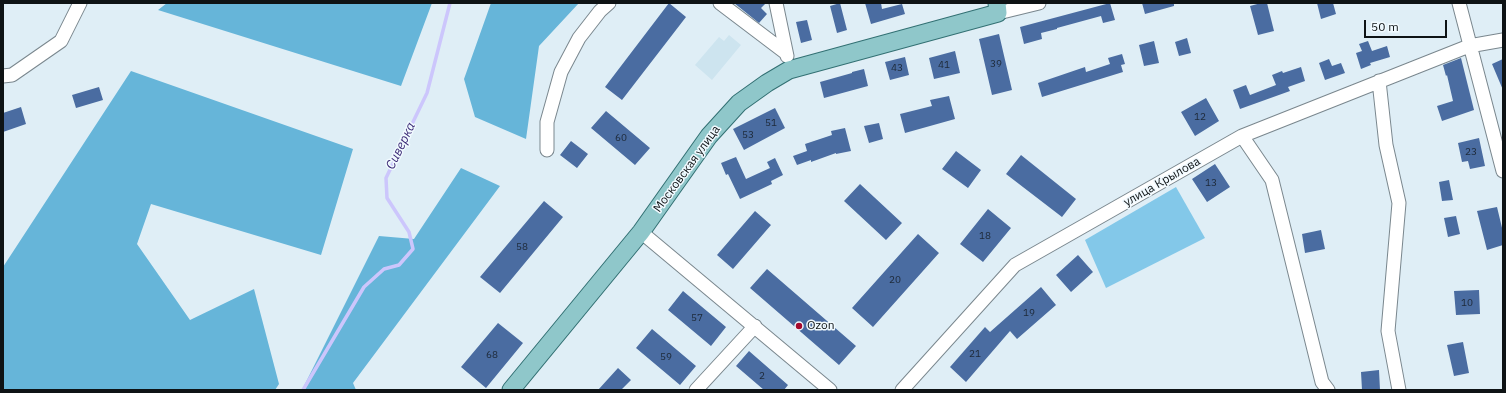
<!DOCTYPE html>
<meta charset="utf-8">
<style>
body{margin:0}
#map{position:relative;width:1506px;height:393px;overflow:hidden;background:#dfeef6;font-family:"IBM Plex Sans",sans-serif}
canvas{display:block}
.frame{position:absolute;inset:0;border:4px solid #0e1315;pointer-events:none}
.scale{position:absolute;left:1364px;top:20px;width:83px;height:18px;box-sizing:border-box;border:2px solid #0e1315;border-top:0;padding-left:5px;font-size:12px;line-height:14px;white-space:nowrap;color:#0e1315;-webkit-text-stroke:3px #f1faff;paint-order:stroke}
</style>
<div id="map">
<canvas width="1506" height="393"></canvas>
<div class="frame"></div>
<div class="scale">50 m</div>
</div>
<script>
const ctx = document.querySelector('canvas').getContext('2d');
ctx.lineJoin = 'round';
function fillPath(path, color) { ctx.fillStyle = color; ctx.fill(path, 'evenodd'); }
const shape = rows => new Path2D(rows.map(r => 'M' + r).join(''));
function stroke(path, color, width, dash) { ctx.strokeStyle = color; ctx.lineWidth = width; ctx.lineCap = dash ? 'butt' : 'round'; ctx.setLineDash(dash || []); ctx.stroke(path); }
function write(font, color, halo, rows, align = 'center') {
  ctx.font = font + ' "IBM Plex Sans",sans-serif'; ctx.lineWidth = 3; ctx.setLineDash([]); ctx.textBaseline = 'middle'; ctx.strokeStyle = halo; ctx.fillStyle = color; for (const [text, x, y, turn = 0] of rows) {
    ctx.save(); ctx.translate(x, y); ctx.rotate((+turn || 0) * Math.PI / 180); ctx.textAlign = isNaN(turn) ? turn : align; if (halo) ctx.strokeText(text, 0, 0); ctx.fillText(text, 0, 0); ctx.restore();
  }
}
fillPath(shape([
 [729,35,741,45,712,80,695,65,719,37,724,41]
]), '#cde4ef');
fillPath(shape([
 [1176,187,1205,238,1106,288,1085,240]
]), '#83c8e9');
fillPath(shape([
 [167,3,432,3,401,86,158,10],
 [491,3,579,3,539,46,526,139,475,117,464,79],
 [131,71,353,149,321,255,151,204,137,244,190,320,254,289,279,384,275,390,3,390,3,267],
 [461,168,500,186,353,383,356,390,304,390,304,386,379,236,414,239]
]), '#66b5d9');
stroke(shape([
 [303,390,364,287,384,269,399,265,413,249,409,232,387,198,386,178,427,93,450,3]
]), '#ccc6fc', 3.5);
fillPath(shape([
 [669,3,686,17,622,100,605,87],
 [734,3,766,3,761,8,767,14,759,23],
 [840,3,847,30,837,33,830,6],
 [865,3,881,3,882,9,902,4,905,14,871,24],
 [1110,3,1115,20,1103,23,1101,16,1057,28,1057,29,1041,33,1042,39,1024,44,1020,27],
 [1142,3,1174,3,1174,6,1145,14],
 [1261,3,1267,3,1274,31,1258,35,1250,6],
 [1317,3,1333,3,1336,14,1321,19],
 [807,20,812,40,801,43,796,22],
 [999,34,1012,90,992,95,979,39],
 [1187,38,1191,53,1179,56,1175,42],
 [1154,41,1159,63,1144,66,1139,45],
 [1368,41,1372,51,1387,46,1390,57,1370,63,1371,65,1361,69,1356,53,1362,51,1359,44],
 [955,51,960,73,934,79,929,58],
 [1122,54,1125,64,1121,65,1123,72,1042,97,1038,83,1085,67,1086,72,1110,64,1108,58],
 [905,57,909,75,890,80,885,62],
 [1461,58,1474,110,1442,121,1437,106,1453,101,1447,75,1446,76,1443,65],
 [1329,59,1332,66,1341,63,1345,73,1325,80,1319,63],
 [1503,59,1503,90,1492,64],
 [1301,67,1305,81,1288,87,1290,91,1240,109,1233,90,1246,85,1250,95,1276,85,1272,75,1282,71,1283,73],
 [864,69,868,86,824,98,820,82,852,73,852,72],
 [99,87,103,100,76,108,72,95],
 [949,96,955,119,905,133,900,114,932,106,930,100],
 [1206,98,1219,121,1195,136,1181,112],
 [21,107,26,124,3,132,3,113],
 [775,108,785,128,744,150,733,129],
 [606,111,650,148,635,165,591,128],
 [879,123,883,139,869,143,864,126],
 [845,128,851,151,836,154,836,153,811,162,811,160,797,165,793,156,807,151,805,144,832,135,831,131],
 [1479,138,1485,166,1470,169,1468,161,1462,162,1458,143],
 [571,141,588,154,577,168,560,155],
 [956,151,981,170,968,188,942,169],
 [1021,155,1076,199,1062,217,1006,174],
 [736,157,746,179,770,168,767,162,775,158,783,175,771,181,772,184,740,199,728,174,726,175,721,163],
 [1215,164,1230,187,1207,202,1192,179],
 [1449,180,1453,200,1442,201,1439,182],
 [860,184,902,223,886,240,844,201],
 [544,201,563,217,500,293,480,277],
 [1497,207,1503,232,1503,245,1487,250,1477,211],
 [988,209,1011,228,983,262,960,244],
 [755,211,771,225,733,269,717,255],
 [1456,216,1460,234,1448,237,1444,218],
 [1321,230,1325,249,1305,253,1302,234],
 [918,234,939,253,873,327,852,308],
 [1078,255,1093,272,1071,292,1056,275],
 [767,269,856,346,839,365,750,288],
 [1041,287,1056,305,1017,339,1010,331,966,382,950,367,985,327,990,332],
 [1479,290,1480,314,1456,315,1454,291],
 [683,291,726,327,711,346,668,310],
 [498,323,523,343,486,388,461,367],
 [652,329,696,366,680,385,636,348],
 [1463,342,1469,373,1454,376,1447,345],
 [749,351,788,385,784,390,764,390,736,366],
 [618,368,631,380,621,390,598,390],
 [1379,370,1380,390,1362,390,1361,372]
]), '#4a6ca1');
const minor = shape([
 [720,3,786,53],
 [776,3,787,56],
 [1459,3,1503,171],
 [998,13,1039,3],
 [3,76,12,75,61,41,80,3],
 [1379,81,1386,145,1399,203,1388,331,1399,390],
 [1242,136,1272,180,1322,382,1328,390],
 [547,150,547,122,561,72,579,38,600,11,609,3],
 [641,232,830,390],
 [696,390,755,326],
 [902,390,1015,265,1242,136,1469,46,1503,40]
]);
const major = shape([
 [511,390,641,232,709,136,739,103,767,83,789,70,998,13,997,3]
]);
stroke(minor, '#7a878e', 15);
stroke(major, '#327073', 19);
stroke(minor, '#fff', 13);
stroke(major, '#8fc7ca', 17);
for (const [x, y, r, color] of [
 [799,326,4,"#a5092d"]
]) { const dot = new Path2D(); dot.arc(x, y, r, 0, 2 * Math.PI); ctx.fillStyle = color; ctx.fill(dot); stroke(dot, '#f1faff', 1.5); }
write('10px', '#1d2938', null, [
 ["39",996,64],
 ["41",944,65],
 ["43",897,68],
 ["12",1200,117],
 ["51",771,123],
 ["53",748,135],
 ["60",621,138],
 ["23",1471,152],
 ["13",1211,183],
 ["18",985,236],
 ["58",522,247],
 ["20",895,280],
 ["10",1467,303],
 ["19",1029,313],
 ["57",697,318],
 ["21",975,354],
 ["68",492,355],
 ["59",666,357],
 ["2",762,376]
]);
write('12px', '#0e1315', '#f1faff', [
 ["Московская улица",687,169,-54],
 ["улица Крылова",1162,182,-30]
]);
write('12px', '#0e1315', '#f1faff', [
 ["Ozon",807,326]
], 'left');
write('italic 13px', '#3d2c77', '#f1faff', [
 ["Сиверка",401,146,-64]
]);
</script>
